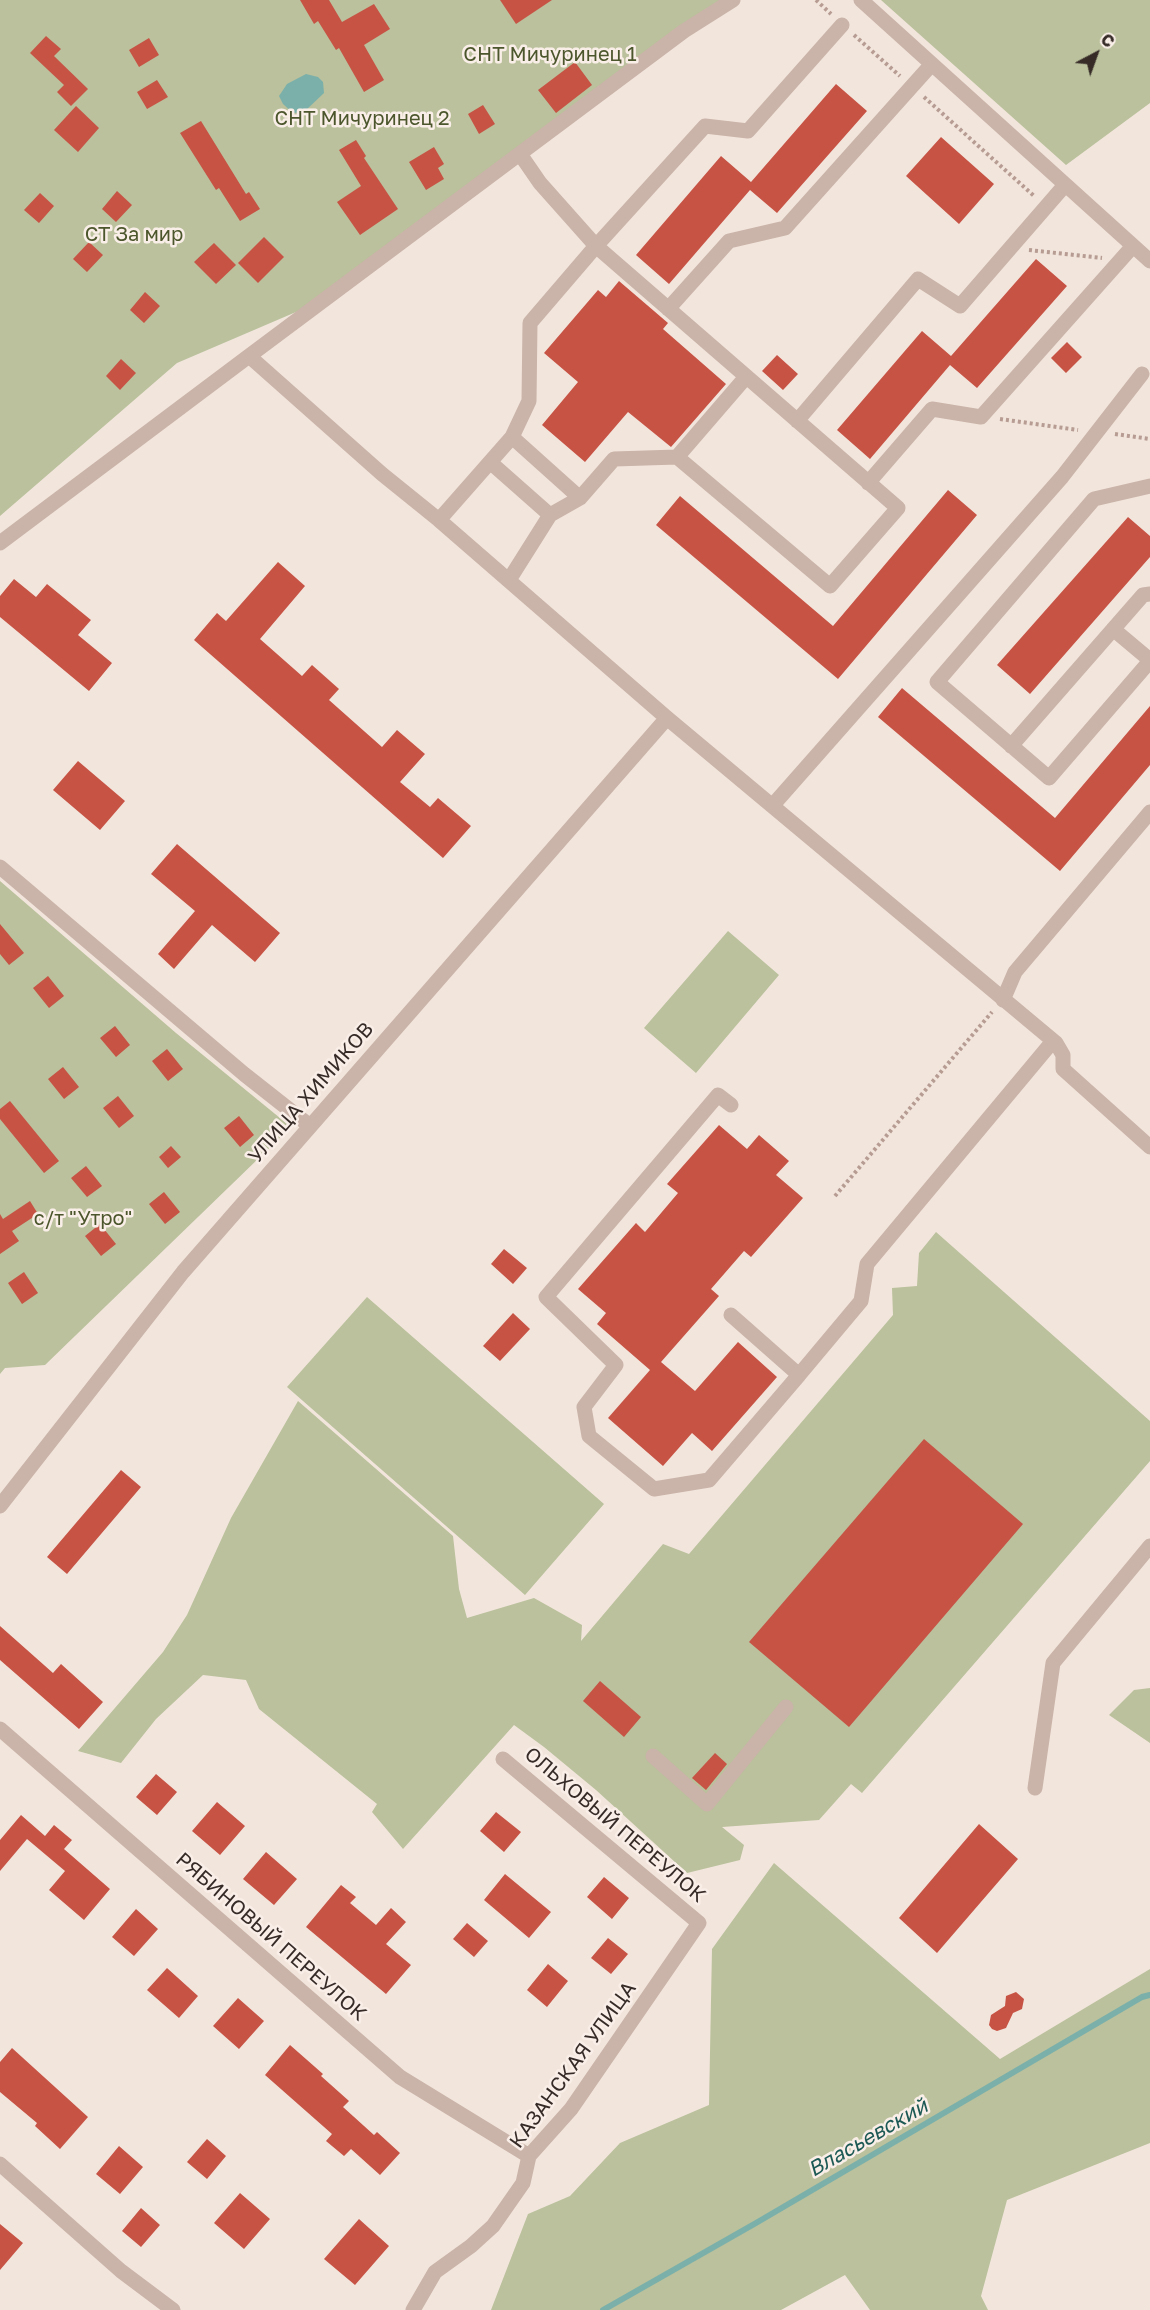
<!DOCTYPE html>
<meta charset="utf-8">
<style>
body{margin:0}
#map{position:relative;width:1150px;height:2310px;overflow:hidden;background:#f2e5dc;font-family:"Golos Text",sans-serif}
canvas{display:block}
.north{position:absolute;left:1066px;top:24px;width:60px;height:60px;-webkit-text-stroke:4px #faefe8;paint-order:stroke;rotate:41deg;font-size:16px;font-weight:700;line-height:24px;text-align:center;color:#372b28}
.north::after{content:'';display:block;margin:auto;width:21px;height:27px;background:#372b28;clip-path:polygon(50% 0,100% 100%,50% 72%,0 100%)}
</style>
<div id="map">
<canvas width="1150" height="2310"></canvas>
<div class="north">С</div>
</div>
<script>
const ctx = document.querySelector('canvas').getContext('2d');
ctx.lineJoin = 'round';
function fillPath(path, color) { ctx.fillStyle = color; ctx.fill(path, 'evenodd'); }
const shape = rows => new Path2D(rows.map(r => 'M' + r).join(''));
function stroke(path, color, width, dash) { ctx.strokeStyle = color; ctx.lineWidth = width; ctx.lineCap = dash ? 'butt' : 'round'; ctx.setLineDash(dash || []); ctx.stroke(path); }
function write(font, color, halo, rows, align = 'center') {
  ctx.font = font + ' "Golos Text",sans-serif'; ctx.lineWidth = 5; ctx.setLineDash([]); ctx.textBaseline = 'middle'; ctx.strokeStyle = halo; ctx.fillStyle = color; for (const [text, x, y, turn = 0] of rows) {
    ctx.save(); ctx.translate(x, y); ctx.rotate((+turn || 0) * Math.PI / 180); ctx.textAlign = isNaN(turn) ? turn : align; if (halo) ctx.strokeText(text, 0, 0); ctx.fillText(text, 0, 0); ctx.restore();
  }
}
fillPath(shape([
 [0,0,730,0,331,297,177,363,0,516],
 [881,0,1150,0,1150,103,1066,165],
 [0,881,176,1033,291,1127,45,1365,5,1368,0,1374],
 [728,931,779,975,696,1073,644,1028],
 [936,1232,1150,1421,1150,1461,862,1793,851,1784,819,1820,722,1827,744,1845,740,1860,687,1873,596,1790,544,1747,514,1725,403,1849,372,1812,377,1804,259,1709,246,1680,203,1675,156,1719,121,1763,78,1751,163,1652,187,1615,231,1518,298,1401,453,1536,459,1589,467,1618,534,1598,582,1625,581,1641,663,1544,689,1554,893,1315,892,1288,917,1286,919,1253],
 [367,1297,604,1504,525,1595,287,1387],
 [1150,1688,1150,1743,1109,1715,1134,1690],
 [774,1863,1000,2059,1150,1969,1150,2143,1007,2200,981,2296,988,2310,870,2310,845,2275,781,2310,491,2310,528,2214,570,2196,620,2143,709,2105,712,1949]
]), '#bac19c');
fillPath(shape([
 [306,74,318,77,323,82,324,93,304,112,293,113,283,104,279,96,287,84]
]), '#7bb0aa');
stroke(shape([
 [603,2310,756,2223,1142,1997,1150,1995]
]), '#7bb0aa', 6);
fillPath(shape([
 [300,0,329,0,342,22,374,4,390,29,364,45,384,80,364,92,339,48,336,50,318,21,314,24],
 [500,0,552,0,516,24],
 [46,36,61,49,54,56,88,89,71,106,57,92,64,85,30,53],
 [149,38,159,55,139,67,129,50],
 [575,62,592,85,556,113,538,90],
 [157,80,168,97,147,109,137,92],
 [836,84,867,111,777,213,750,190,669,284,636,255,721,156,751,182],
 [483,105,495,124,479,134,468,114],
 [76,106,99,128,78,152,54,130],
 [201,121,246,194,249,192,260,209,240,221,219,188,216,190,180,133],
 [941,137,994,184,959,224,906,176],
 [356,140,366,156,364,158,398,209,360,235,337,202,361,186,339,150],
 [434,147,444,164,438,168,444,179,426,190,409,162],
 [117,191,132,205,116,222,102,209],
 [40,193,54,206,39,223,24,210],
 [264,237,284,257,258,283,238,263],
 [89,242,103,255,87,272,73,259],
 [214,243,236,265,216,284,194,262],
 [1036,259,1067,286,977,388,950,365,870,459,837,430,922,331,951,356],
 [619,281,668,323,663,329,726,384,671,447,628,412,585,462,542,425,578,382,544,353,598,290,606,297],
 [145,292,160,306,144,323,130,310],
 [1067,342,1082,357,1066,373,1051,358],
 [777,355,798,374,783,390,762,371],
 [121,359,136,373,120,390,106,376],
 [948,490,977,515,838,679,656,525,680,496,833,626],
 [1128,517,1150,536,1150,557,1030,694,997,665],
 [278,562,305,586,260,639,302,676,312,665,339,689,329,700,382,747,397,730,425,754,400,782,430,807,438,798,471,826,443,858,194,640,217,613,226,621],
 [14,579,36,597,47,584,91,620,78,635,112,663,89,691,0,617,0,596],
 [902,688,1055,818,1150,706,1150,765,1060,871,878,717],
 [78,761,125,801,100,830,53,790],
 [177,844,280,933,255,962,212,925,174,969,158,954,195,911,151,874],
 [0,924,24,953,9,965,0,954],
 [48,976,64,996,49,1008,33,988],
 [115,1026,130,1045,116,1057,100,1038],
 [167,1049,183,1069,168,1081,152,1061],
 [63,1067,79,1087,64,1099,48,1079],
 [118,1096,134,1116,119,1128,103,1108],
 [10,1101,59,1161,44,1173,0,1119,0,1109],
 [239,1116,254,1135,240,1147,224,1128],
 [719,1125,747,1149,759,1135,789,1161,776,1175,803,1198,751,1257,744,1251,711,1289,719,1296,661,1362,695,1391,738,1342,777,1377,712,1451,692,1433,663,1466,608,1418,650,1370,597,1324,606,1313,578,1289,636,1223,645,1232,678,1193,667,1184],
 [171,1146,181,1157,168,1168,159,1157],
 [86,1166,102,1186,87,1197,71,1178],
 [164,1192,180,1212,165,1224,149,1204],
 [30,1201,38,1214,12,1231,19,1241,0,1254,0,1214,3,1219],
 [100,1224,116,1244,101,1256,85,1236],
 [504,1249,527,1268,513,1284,491,1264],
 [24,1272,38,1293,22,1304,8,1283],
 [513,1313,530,1329,500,1361,483,1346],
 [924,1439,1023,1524,849,1727,749,1642],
 [121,1470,141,1487,67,1574,47,1557],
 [0,1626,53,1673,61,1664,103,1702,79,1729,0,1660],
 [600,1681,641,1717,624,1737,583,1701],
 [715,1753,727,1764,706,1790,692,1778],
 [156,1774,177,1792,157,1815,136,1797],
 [217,1802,245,1826,220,1855,192,1831],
 [496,1812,521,1832,504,1852,480,1831],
 [21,1815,45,1836,54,1825,72,1840,64,1849,110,1889,84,1920,49,1890,65,1871,27,1839,0,1871,0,1840],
 [979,1824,1018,1859,937,1953,899,1918],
 [266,1852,297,1879,274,1905,243,1879],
 [505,1874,551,1912,529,1938,484,1900],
 [604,1877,629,1898,612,1919,587,1897],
 [341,1885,356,1897,350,1903,376,1925,391,1908,406,1922,386,1944,411,1965,386,1994,306,1927],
 [136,1909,158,1929,134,1956,112,1937],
 [467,1923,488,1941,474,1957,453,1939],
 [608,1938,628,1954,611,1974,591,1958],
 [548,1964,568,1981,547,2007,527,1990],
 [167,1968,198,1996,179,2018,147,1990],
 [1016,1992,1024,1999,1022,2009,1013,2013,1006,2028,997,2031,992,2029,989,2025,991,2015,1005,2006,1006,1996],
 [238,1998,264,2021,239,2049,213,2026],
 [290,2045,323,2074,321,2076,349,2101,343,2107,374,2135,377,2132,400,2153,380,2175,351,2149,344,2156,326,2141,332,2134,265,2075],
 [12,2048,88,2117,60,2149,35,2126,37,2123,0,2092,0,2062],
 [207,2139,226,2156,207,2179,187,2162],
 [119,2146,143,2167,120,2194,96,2174],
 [240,2193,270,2219,244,2249,214,2223],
 [141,2208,160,2225,141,2247,122,2231],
 [359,2219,389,2246,355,2285,324,2259],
 [0,2224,23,2243,0,2270]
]), '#c75345');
stroke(shape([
 [816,0,831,14],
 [854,35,900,76],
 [924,97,1034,196],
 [1029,250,1102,258],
 [1000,419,1078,430],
 [1115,434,1150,439],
 [835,1196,992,1012]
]), '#b69c92', 4, [3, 3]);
stroke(shape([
 [733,0,684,31,249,356,382,474,439,520,667,718,1056,1043,1063,1055,1063,1069,1150,1147],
 [861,0,1150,261],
 [668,309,729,241,785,228,931,65],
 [797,421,918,279,960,306,1065,185],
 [512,437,580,498],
 [677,457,746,377],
 [490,462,550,515],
 [868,483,932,409,981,417,1133,246],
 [1150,486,1094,499,937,682,1049,778,1150,661],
 [439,520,512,437,529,401,530,323,596,246,705,126,748,131,842,25],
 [0,543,249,356],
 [509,580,550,515,580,498,614,459,677,457,830,586,898,508,596,246,540,183,520,154],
 [1113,629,1150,660],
 [1011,746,1143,595,1150,594],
 [773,805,1062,477,1142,374],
 [0,867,244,1074,310,1126],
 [1003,1000,1015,972,1150,812],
 [731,1315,799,1375,709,1480,654,1489,589,1436,584,1407,616,1365,546,1297,718,1095,731,1105],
 [799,1375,861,1301,867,1264,1053,1041],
 [0,1506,183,1272,667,718],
 [0,1729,400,2077,529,2156],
 [653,1756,707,1804,786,1707],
 [1035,1788,1053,1663,1150,1546],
 [0,2164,121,2271,173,2310],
 [413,2310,435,2272,471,2246,493,2226,523,2183,529,2156,571,2109,699,1923,503,1759]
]), '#cab3a8', 15);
write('20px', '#4c562c', '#faefe8', [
 ["СНТ Мичуринец 1",550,55],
 ["СНТ Мичуринец 2",362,119],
 ["СТ За мир",134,235],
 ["с/т \"Утро\"",83,1219]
]);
write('20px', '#372b28', '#faefe8', [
 ["УЛИЦА ХИМИКОВ",311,1093,-49],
 ["ОЛЬХОВЫЙ ПЕРЕУЛОК",615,1825,40],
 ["РЯБИНОВЫЙ ПЕРЕУЛОК",271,1937,41],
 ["КАЗАНСКАЯ УЛИЦА",573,2065,-54]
]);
write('italic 21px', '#1d5955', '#faefe8', [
 ["Власьевский",868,2138,-30]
]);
</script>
